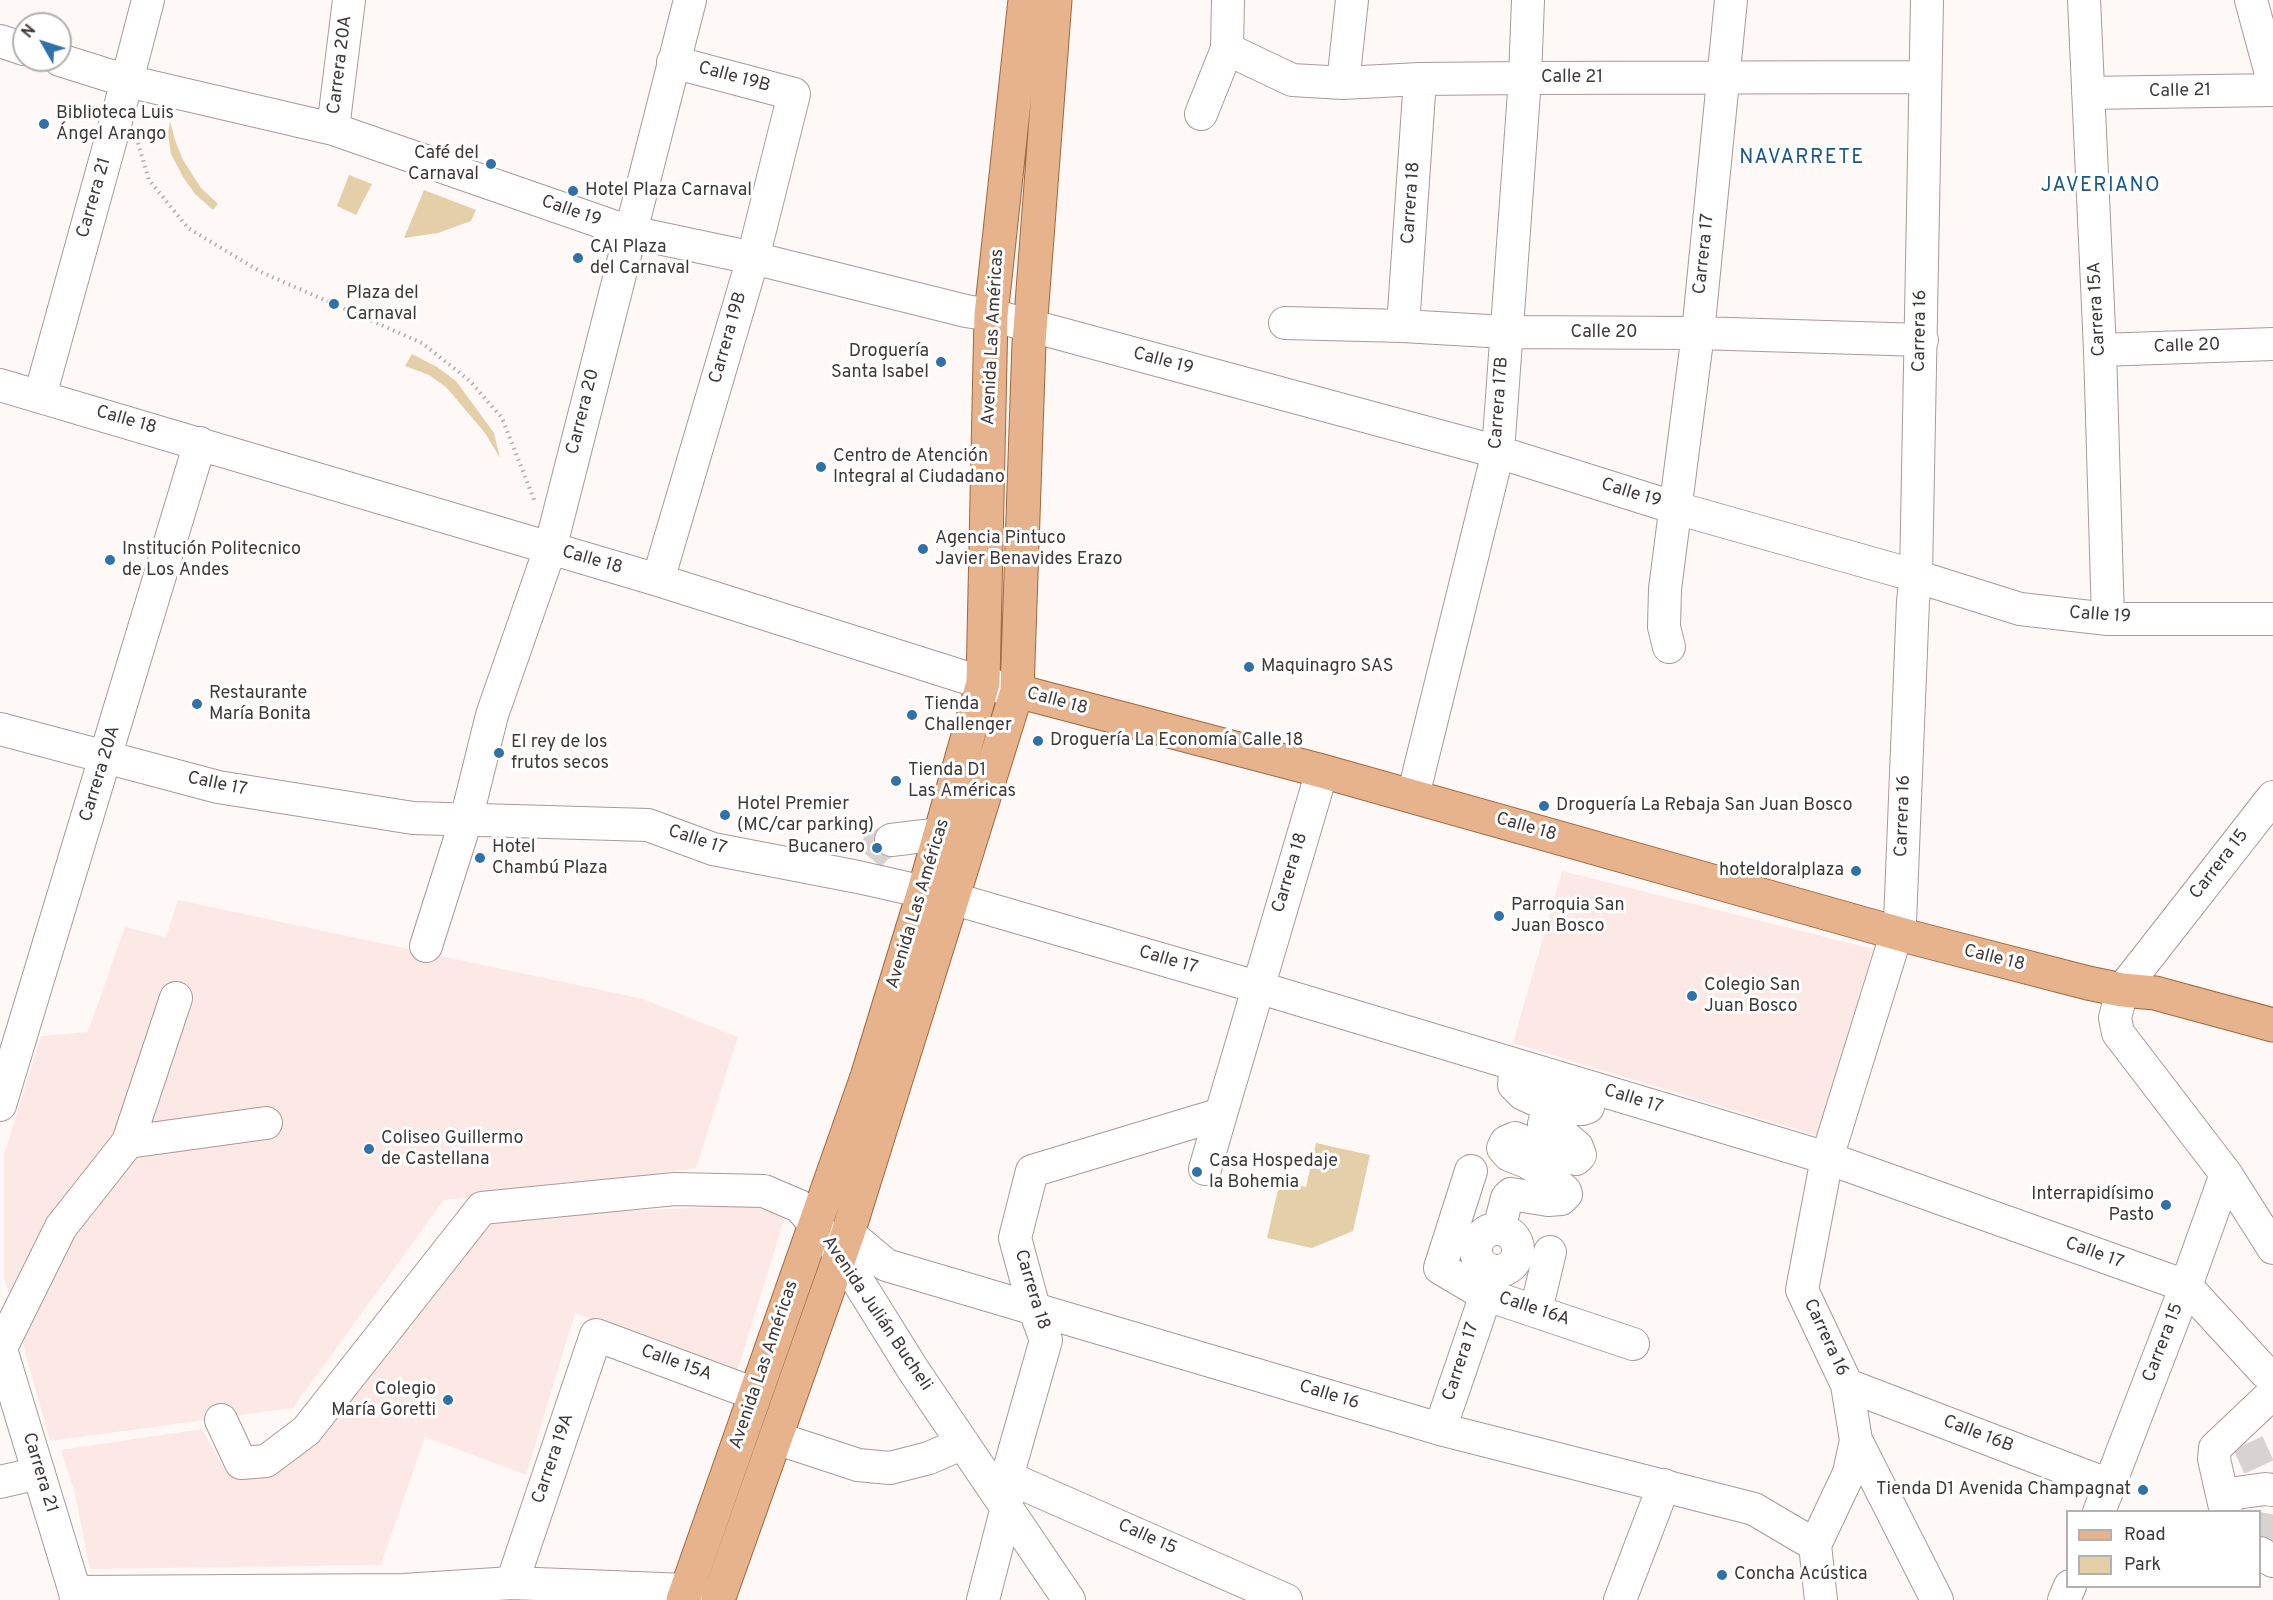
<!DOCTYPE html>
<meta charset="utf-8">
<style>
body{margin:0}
#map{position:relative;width:2273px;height:1600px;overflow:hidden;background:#fef8f7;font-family:Overpass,sans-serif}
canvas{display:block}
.legend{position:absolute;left:2066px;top:1510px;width:195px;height:78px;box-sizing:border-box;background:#fff;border:2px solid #b2b0b0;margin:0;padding:8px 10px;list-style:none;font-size:18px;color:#3f3a39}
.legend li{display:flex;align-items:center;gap:12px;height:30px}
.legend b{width:30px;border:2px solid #b2b0b0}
.north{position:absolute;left:12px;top:12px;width:60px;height:60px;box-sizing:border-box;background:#fff;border:2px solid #b2b0b0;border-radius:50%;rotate:309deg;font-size:16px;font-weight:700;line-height:24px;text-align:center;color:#3f3a39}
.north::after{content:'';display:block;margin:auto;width:21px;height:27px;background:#3071a7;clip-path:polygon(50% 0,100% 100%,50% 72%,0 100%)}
</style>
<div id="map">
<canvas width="2273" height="1600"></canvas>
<ul class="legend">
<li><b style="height:8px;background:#e6b38c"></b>Road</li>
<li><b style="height:16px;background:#e4cfa8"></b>Park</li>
</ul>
<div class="north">N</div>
</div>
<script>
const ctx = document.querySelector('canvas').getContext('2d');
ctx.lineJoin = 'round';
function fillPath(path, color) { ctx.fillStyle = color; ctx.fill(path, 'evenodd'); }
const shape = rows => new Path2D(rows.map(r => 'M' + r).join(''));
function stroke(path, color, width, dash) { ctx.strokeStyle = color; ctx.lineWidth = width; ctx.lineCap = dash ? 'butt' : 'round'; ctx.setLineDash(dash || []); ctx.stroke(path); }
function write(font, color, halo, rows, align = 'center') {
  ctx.font = font + ' Overpass,sans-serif'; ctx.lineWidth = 6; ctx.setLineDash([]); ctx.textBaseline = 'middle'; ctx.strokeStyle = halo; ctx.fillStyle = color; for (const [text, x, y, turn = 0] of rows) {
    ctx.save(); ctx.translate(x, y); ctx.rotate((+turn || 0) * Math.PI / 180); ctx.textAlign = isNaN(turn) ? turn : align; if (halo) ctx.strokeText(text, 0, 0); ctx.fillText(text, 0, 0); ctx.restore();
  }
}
fillPath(shape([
 [1562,871,1873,949,1818,1136,1513,1043],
 [178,900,643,999,738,1037,696,1168,585,1185,444,1200,293,1408,50,1441,4,1276,4,1155,41,1036,88,1032,125,927,166,937],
 [789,1204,737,1372,575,1313,526,1475,425,1437,381,1565,90,1569,75,1494,61,1450,202,1429,226,1472,268,1478,320,1435,495,1216]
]), '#fce9e6');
fillPath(shape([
 [170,121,175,140,183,160,201,188,218,204,213,210,195,194,183,177,171,154,168,134],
 [349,175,372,184,356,215,337,206],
 [424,190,476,210,471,221,438,233,404,238],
 [412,354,437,367,456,381,494,433,500,458,485,433,446,387,429,375,405,366],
 [1316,1143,1370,1155,1353,1231,1312,1248,1267,1238,1280,1181,1306,1187]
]), '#e4cfa8');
stroke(shape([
 [869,857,877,847,891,840],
 [2248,1443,2259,1467],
 [2260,1538,2265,1513]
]), '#d8d2d1', 32, [32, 16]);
const minor = shape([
 [2084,0,2100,350,2108,619],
 [2251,0,2273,81],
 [0,41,24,49],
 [1227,49,1292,80,1343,83,1420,79,1525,78,1924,77],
 [60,60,127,81,333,129,630,232,753,258,966,311,991,315,1498,452,1676,508,1899,571,2020,609,2108,619,2273,619],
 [1343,83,1352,0],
 [2088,93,2273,90],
 [1201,114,1227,49,1228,0],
 [333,129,349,0],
 [1285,323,1403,326,1505,332,1698,333,1922,340],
 [1403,326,1420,79],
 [2100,350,2273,344],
 [0,385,658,580,983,683,1017,691],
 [40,396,127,81,148,0],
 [658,580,753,258,794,94,673,62],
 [1669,647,1664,627,1665,589,1698,333,1731,0],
 [0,729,218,787,413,818,648,825,713,849,858,877,951,898,1257,987,1827,1158,2186,1286,2265,1372,2273,1378],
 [1413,796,1498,452,1525,78,1528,0],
 [2273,797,2122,990,2115,1018,2118,1033,2226,1174,2273,1248],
 [891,840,941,834],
 [426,946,466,820,492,715,550,549,690,0],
 [1516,1065,1514,1085,1523,1094,1534,1099,1570,1109,1582,1109,1588,1107,1594,1088],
 [0,1105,200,443],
 [128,1142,176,998],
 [1205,1169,1221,1114],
 [1471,1171,1440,1268,1484,1294,1633,1344],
 [1499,1229,1507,1198,1511,1194,1548,1200,1561,1199,1566,1194,1565,1191,1540,1170,1527,1162,1509,1155,1503,1148,1506,1142,1515,1138,1551,1153,1576,1159,1580,1155,1577,1147,1563,1135,1544,1124,1549,1104],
 '1476 1250a21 21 0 1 1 42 0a21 21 0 1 1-42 0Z',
 [848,1233,886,1265,1440,1429,1754,1509,1815,1545],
 [1536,1310,1550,1252],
 [0,1346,75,1592,76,1600],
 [1,1348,61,1227,128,1142,266,1123],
 [1847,1385,2109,1485],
 [221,1420,241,1463,266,1461,306,1431,482,1208,675,1189,764,1191,799,1206,841,1254,912,1368,1069,1600],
 [1440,1429,1494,1271],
 [776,1438,858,1465,890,1468,929,1458,963,1443],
 [1856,1440,1937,1600],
 [1007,1477,1286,1600],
 [0,1482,39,1473],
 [2222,1495,2265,1489,2273,1490],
 [2099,1512,2186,1286,2226,1174],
 [2226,1512,2214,1459,2215,1448,2273,1393],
 [2260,1553,2273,1561],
 [512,1583,596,1335,755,1394],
 [75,1592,404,1590,512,1583,686,1590,708,1600],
 [983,1600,1007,1507,1007,1477,1046,1340,1034,1308,1015,1238,1032,1171,1221,1114,1322,771],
 [1620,1600,1664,1485],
 [1821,1600,1815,1545,1849,1473,1856,1440,1847,1385,1802,1290,1827,1158,1900,922,1913,601,1916,577,1927,0],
 [2064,1600,2070,1586]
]);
const major = shape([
 [1017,691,1322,771,1914,938,2088,983,2122,990,2155,993,2273,1025],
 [683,1600,867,1077,924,891,983,683,991,315,1025,0],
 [718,1600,848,1233,1017,691,1029,343,1055,0]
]);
stroke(minor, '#a89a98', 34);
stroke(major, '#a0683e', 35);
stroke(shape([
 [138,143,149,180,188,228,261,272,422,343,470,381,502,418,535,502]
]), '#b1abaa', 4, [1.5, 4.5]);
stroke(minor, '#fff', 32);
stroke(major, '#e6b38c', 33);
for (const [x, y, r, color] of [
 [44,124,6,"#3071a7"],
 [491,164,6,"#3071a7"],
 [573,191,6,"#3071a7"],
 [578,258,6,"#3071a7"],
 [334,304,6,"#3071a7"],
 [941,362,6,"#3071a7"],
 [821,467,6,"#3071a7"],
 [923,549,6,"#3071a7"],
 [110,560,6,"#3071a7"],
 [1249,667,6,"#3071a7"],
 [197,704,6,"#3071a7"],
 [912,715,6,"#3071a7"],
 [1038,741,6,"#3071a7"],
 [499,753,6,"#3071a7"],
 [896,781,6,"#3071a7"],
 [1544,806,6,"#3071a7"],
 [725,815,6,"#3071a7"],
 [877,848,6,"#3071a7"],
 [480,858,6,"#3071a7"],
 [1856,871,6,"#3071a7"],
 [1499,916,6,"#3071a7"],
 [1692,996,6,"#3071a7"],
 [369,1149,6,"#3071a7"],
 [1197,1172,6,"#3071a7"],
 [2166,1205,6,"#3071a7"],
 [448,1400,6,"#3071a7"],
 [2143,1490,6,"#3071a7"],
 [1722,1575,6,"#3071a7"]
]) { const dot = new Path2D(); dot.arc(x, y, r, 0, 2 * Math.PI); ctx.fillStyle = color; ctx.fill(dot); stroke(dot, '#fff', 2); }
write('18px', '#3f3a39', '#fff', [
 ["Carrera 20A",341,65,-83],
 ["Calle 19B",734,78,15],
 ["Calle 21",1572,78],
 ["Calle 21",2180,92,-1],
 ["Carrera 21",95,198,-74],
 ["Carrera 18",1412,203,-86],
 ["Calle 19",571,212,19],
 ["Carrera 17",1705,254,-84],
 ["Carrera 15A",2098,309,-93],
 ["Carrera 16",1921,331,-89],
 ["Calle 20",1604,333],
 ["Avenida Las Américas",994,337,-87],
 ["Carrera 19B",729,338,-74],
 ["Calle 20",2187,347,-2],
 ["Calle 19",1163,362,15],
 ["Carrera 17B",1500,403,-86],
 ["Carrera 20",584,412,-76],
 ["Calle 18",126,421,16],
 ["Calle 19",1631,494,17],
 ["Calle 18",592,561,16],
 ["Calle 19",2100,616,4],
 ["Calle 18",1057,702,15],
 ["Carrera 20A",101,774,-73],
 ["Calle 17",217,785,12],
 ["Carrera 16",1904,816,-88],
 ["Calle 18",1526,828,16],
 ["Calle 17",697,841,18],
 ["Carrera 15",2220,865,-52],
 ["Carrera 18",1291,873,-73],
 ["Avenida Las Américas",919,904,-73],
 ["Calle 18",1994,959,14],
 ["Calle 17",1168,961,16],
 ["Calle 17",1633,1100,17],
 ["Calle 17",2094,1254,20],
 ["Carrera 18",1031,1290,73],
 ["Calle 16A",1534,1310,18],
 ["Avenida Julián Bucheli",876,1314,56],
 ["Carrera 16",1825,1338,65],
 ["Carrera 15",2164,1343,-69],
 ["Carrera 17",1462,1362,-72],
 ["Calle 15A",676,1364,20],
 ["Avenida Las Américas",765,1365,-71],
 ["Calle 16",1329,1396,17],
 ["Calle 16B",1978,1435,21],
 ["Carrera 19A",554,1459,-71],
 ["Carrera 21",39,1473,73],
 ["Calle 15",1147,1538,24]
]);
write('18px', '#3f3a39', '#fff', [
 ["Biblioteca Luis",56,114],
 ["Ángel Arango",56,135],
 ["Café del",479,154,"right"],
 ["Carnaval",479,175,"right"],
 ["Hotel Plaza Carnaval",585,191],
 ["CAI Plaza",590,248],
 ["del Carnaval",590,269],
 ["Plaza del",346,294],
 ["Carnaval",346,315],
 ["Droguería",929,352,"right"],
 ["Santa Isabel",929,373,"right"],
 ["Centro de Atención",833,457],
 ["Integral al Ciudadano",833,478],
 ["Agencia Pintuco",935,539],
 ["Javier Benavides Erazo",935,560],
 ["Institución Politecnico",122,550],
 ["de Los Andes",122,571],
 ["Maquinagro SAS",1261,667],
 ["Restaurante",209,694],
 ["María Bonita",209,715],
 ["Tienda",924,705],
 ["Challenger",924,726],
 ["Droguería La Economía Calle 18",1050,741],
 ["El rey de los",511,743],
 ["frutos secos",511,764],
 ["Tienda D1",908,771],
 ["Las Américas",908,792],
 ["Hotel Premier",737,805],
 ["(MC/car parking)",737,826],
 ["Droguería La Rebaja San Juan Bosco",1556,806],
 ["Hotel",492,848],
 ["Chambú Plaza",492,869],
 ["Bucanero",865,848,"right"],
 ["hoteldoralplaza",1844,871,"right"],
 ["Parroquia San",1511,906],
 ["Juan Bosco",1511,927],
 ["Colegio San",1704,986],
 ["Juan Bosco",1704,1007],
 ["Coliseo Guillermo",381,1139],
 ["de Castellana",381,1160],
 ["Casa Hospedaje",1209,1162],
 ["la Bohemia",1209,1183],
 ["Interrapidísimo",2154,1195,"right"],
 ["Pasto",2154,1216,"right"],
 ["Colegio",436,1390,"right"],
 ["María Goretti",436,1411,"right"],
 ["Tienda D1 Avenida Champagnat",2131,1490,"right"],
 ["Concha Acústica",1734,1575]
], 'left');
ctx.letterSpacing = '1.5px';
write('20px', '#1b5788', '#fff', [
 ["NAVARRETE",1802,159],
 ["JAVERIANO",2101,187]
]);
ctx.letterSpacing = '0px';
</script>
